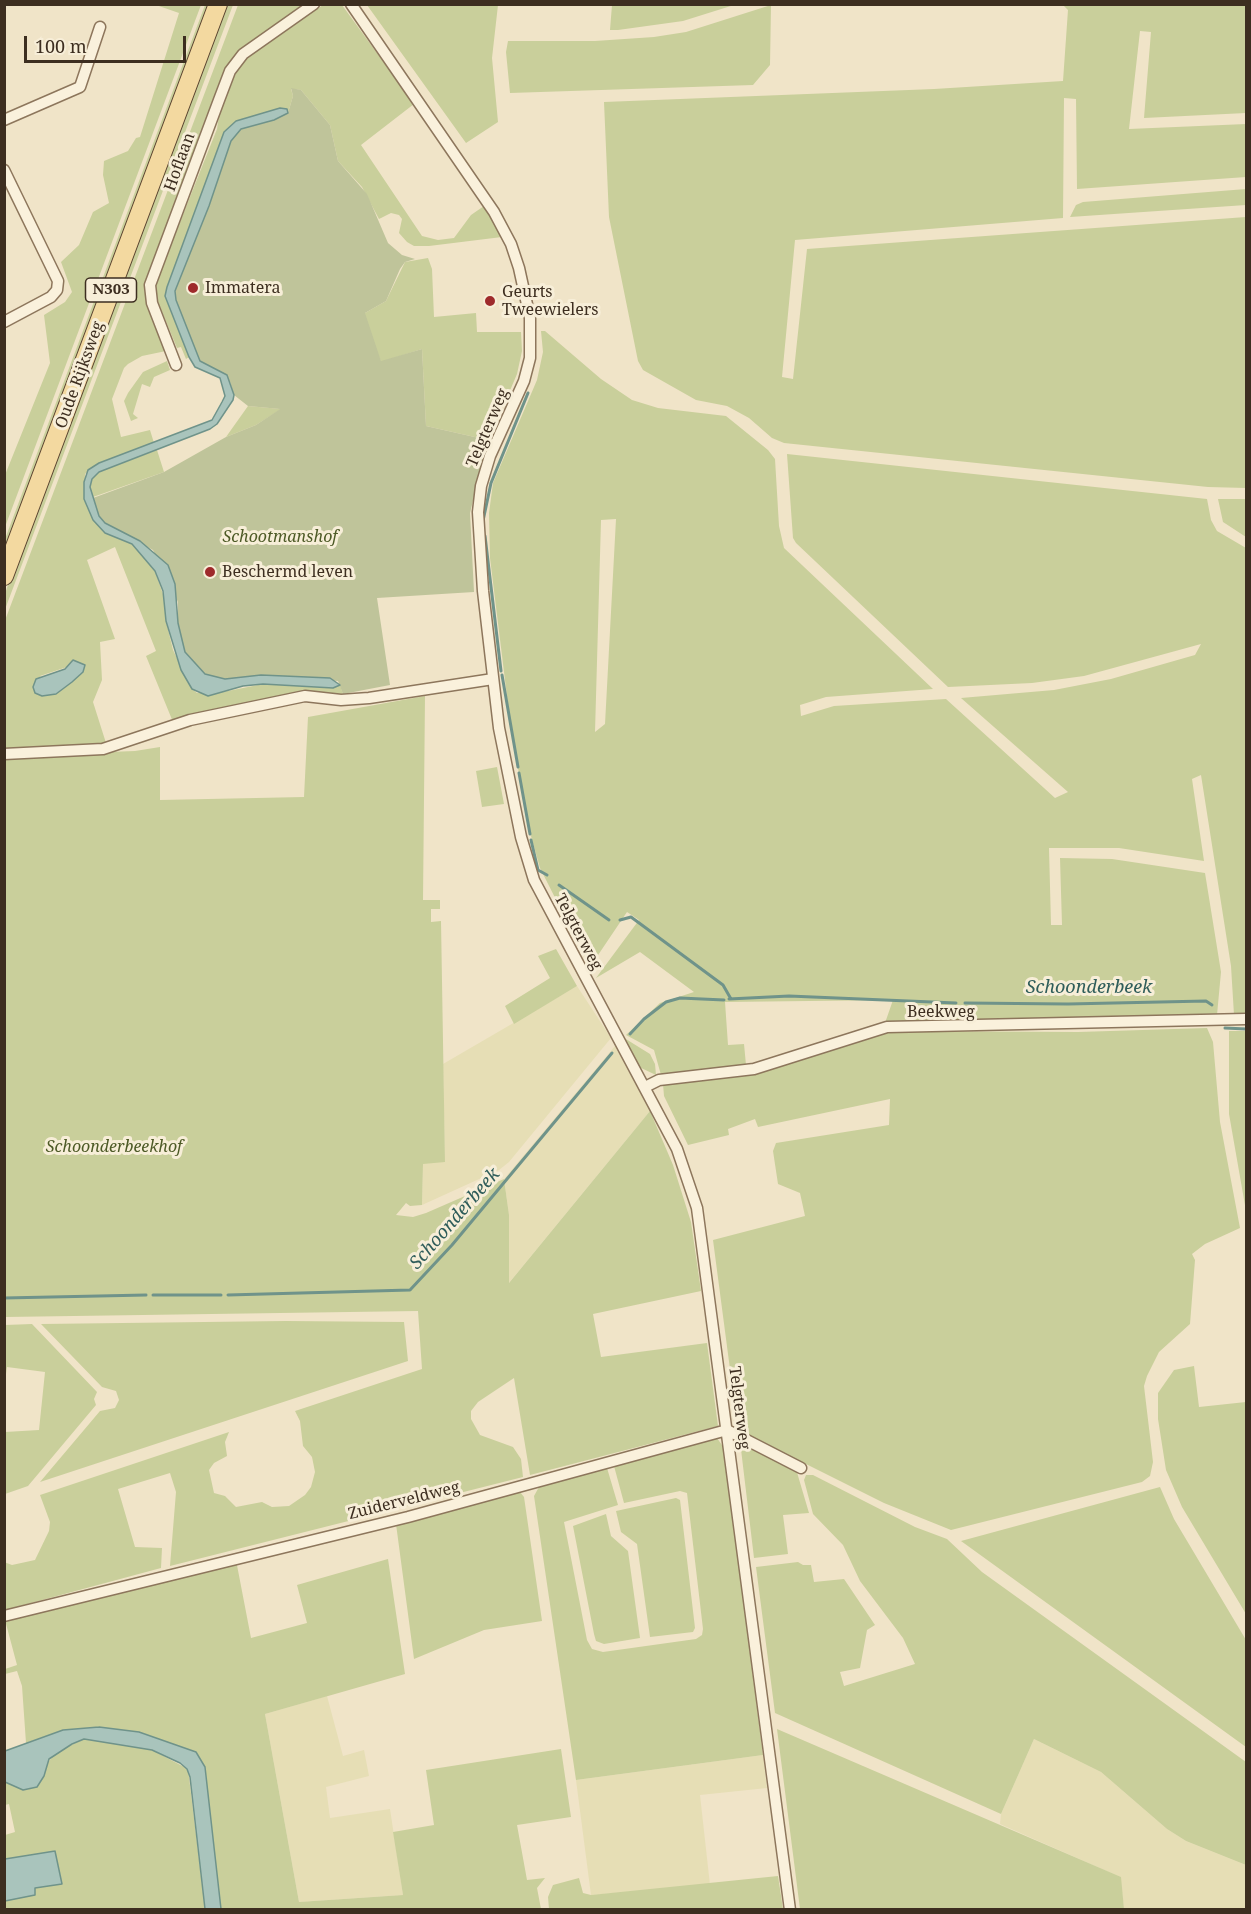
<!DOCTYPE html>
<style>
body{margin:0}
#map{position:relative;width:1251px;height:1914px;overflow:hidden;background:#f0e4c8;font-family:"Noto Serif",serif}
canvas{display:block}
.frame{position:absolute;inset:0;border:6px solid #3d2e20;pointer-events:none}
.scale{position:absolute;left:24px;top:36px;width:162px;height:27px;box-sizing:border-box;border:3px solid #3d2e20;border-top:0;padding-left:8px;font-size:18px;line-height:21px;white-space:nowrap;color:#3d2e20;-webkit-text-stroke:4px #f7eed8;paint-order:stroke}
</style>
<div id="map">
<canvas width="1251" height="1914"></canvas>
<div class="frame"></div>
<div class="scale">100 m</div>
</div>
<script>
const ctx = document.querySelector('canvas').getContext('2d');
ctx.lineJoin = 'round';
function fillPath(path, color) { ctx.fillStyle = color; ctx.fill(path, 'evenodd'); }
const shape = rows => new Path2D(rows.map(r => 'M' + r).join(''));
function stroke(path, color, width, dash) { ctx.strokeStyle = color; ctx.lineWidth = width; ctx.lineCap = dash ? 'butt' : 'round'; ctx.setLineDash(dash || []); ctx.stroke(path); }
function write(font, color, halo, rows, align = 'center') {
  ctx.font = font + ' "Noto Serif",serif'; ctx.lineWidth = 6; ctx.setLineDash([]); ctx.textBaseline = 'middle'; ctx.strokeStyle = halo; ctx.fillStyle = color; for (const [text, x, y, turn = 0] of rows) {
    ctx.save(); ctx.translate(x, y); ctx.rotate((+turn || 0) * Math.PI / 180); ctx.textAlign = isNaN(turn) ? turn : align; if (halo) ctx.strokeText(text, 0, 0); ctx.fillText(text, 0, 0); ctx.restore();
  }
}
fillPath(shape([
 [577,986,611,1038,509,1162,499,1170,422,1205,423,1163,445,1161,443,1064],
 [615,1046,650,1111,508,1284,509,1215,504,1179],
 [327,1696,343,1756,364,1750,369,1776,326,1787,330,1818,390,1809,403,1895,299,1902,265,1714],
 [1034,1739,1101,1772,1167,1829,1186,1841,1246,1865,1246,1909,1124,1909,1120,1877,1000,1824,1001,1814],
 [763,1755,767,1788,700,1795,710,1885,591,1895,576,1780]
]), '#e6deb5');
fillPath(shape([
 [156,5,201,5,5,527,5,475,50,363,44,315,65,302,72,292,61,262,79,245,93,212,109,203,103,175,104,161,128,151,136,138,140,137,179,13],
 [205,5,212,5,71,382,59,403,44,442,40,466,5,557,5,539],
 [227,5,233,5,4,612,5,594,13,569],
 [238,5,303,5,234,58,147,284,166,351,142,356,128,364,124,368,112,399,121,437,150,430,154,443,93,467,85,474,84,499,105,533,132,544,155,571,166,603,166,621,173,650,192,689,197,693,228,691,263,684,333,688,340,685,343,694,309,693,173,722,146,656,156,651,115,547,87,560,115,639,100,642,102,680,93,702,106,743,5,750,4,623],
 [67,667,83,672,56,694,40,676],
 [323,5,342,5,414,104,361,145,422,236,438,240,454,238,471,215,484,206,502,237,429,246,414,246,407,242,399,233,402,219,399,215,391,213,379,219,362,187,338,161,330,125,301,90,291,89,293,96,288,113,287,109,280,108,236,121,224,132,167,287,165,296,189,357,186,359,181,347,177,348,153,290,217,129,220,109,233,74,240,63,255,50],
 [367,5,498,5,492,58,498,122,466,143],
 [612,5,612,4,734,5,683,21,618,30,610,30],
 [771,5,770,65,753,85,510,93,506,52,508,41,595,41,654,37,686,32],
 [1063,5,1246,5,1246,113,1144,118,1151,32,1140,31,1129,129,1246,124,1246,177,1077,189,1076,99,1064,98,1063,218,795,240,782,377,793,379,807,249,1246,217,1246,488,1208,487,784,443,772,438,749,418,727,406,696,400,643,370,638,361,609,217,604,102,934,89,1063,81,1068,10],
 [1246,189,1246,205,1070,217,1076,205,1083,202],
 [428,258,432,269,434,317,476,313,477,332,521,332,522,351,517,374,486,447,479,438,426,426,422,349,381,362,364,318,365,313,386,301,405,262],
 [541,331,545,331,601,379,632,400,658,408,726,416,768,450,775,459,779,526,784,548,933,689,826,697,800,705,801,716,834,706,946,699,1055,798,1068,792,961,698,1054,690,1111,679,1195,655,1201,644,1084,676,1032,683,948,687,796,543,793,538,787,454,1207,499,1211,520,1217,531,1246,548,1246,1015,1234,1015,1231,966,1201,775,1192,779,1204,861,1119,848,1049,848,1051,925,1062,925,1060,858,1112,859,1205,873,1221,972,1217,1015,885,1023,893,1000,725,1002,728,1045,744,1044,746,1065,661,1075,654,1050,626,1035,660,1003,694,992,640,952,596,978,639,920,627,912,590,967,540,868,531,836,512,737,490,558,489,513,493,483,537,380,543,352],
 [616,519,605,724,595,732,601,520],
 [167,361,170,370,154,377,150,387,142,384,133,414,138,418,131,421,124,401,128,393,143,372],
 [248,406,281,409,256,425,226,437],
 [157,450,164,472,93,497,90,488,92,479,99,472],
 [1218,499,1246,499,1246,537,1223,522],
 [425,696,423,900,440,900,440,909,431,909,431,922,441,921,445,1162,423,1164,422,1205,410,1206,406,1203,396,1215,413,1217,426,1213,504,1179,509,1215,509,1283,650,1111,673,1165,691,1222,701,1291,593,1314,601,1357,707,1343,718,1426,530,1475,514,1378,478,1402,471,1411,471,1419,480,1435,513,1447,521,1459,523,1477,170,1566,176,1492,170,1473,118,1489,135,1547,162,1548,161,1568,5,1610,4,1562,12,1565,35,1560,49,1531,50,1522,40,1495,229,1432,225,1442,227,1456,214,1463,209,1470,214,1493,225,1496,236,1507,262,1502,272,1507,289,1506,305,1495,311,1487,315,1472,312,1457,303,1446,300,1421,295,1411,422,1369,418,1311,5,1317,5,756,135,751,160,747,160,800,304,797,308,717],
 [497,767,504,804,482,807,476,771],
 [556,949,577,986,514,1024,505,1006,550,978,538,956],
 [1207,1028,1213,1042,1220,1122,1240,1228,1205,1244,1192,1254,1195,1260,1190,1324,1159,1352,1147,1376,1144,1386,1153,1462,1150,1476,1142,1482,951,1530,884,1503,738,1430,713,1240,805,1216,800,1193,778,1184,773,1151,776,1143,889,1125,890,1099,758,1127,755,1119,728,1129,729,1135,688,1145,664,1096,663,1084,700,1079,893,1031,1078,1032],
 [1229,1031,1246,1031,1246,1211,1229,1114],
 [621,1036,650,1054,655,1064,656,1075,639,1067],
 [286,1321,404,1322,408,1361,40,1482,100,1411,115,1408,119,1400,116,1391,102,1387,41,1324],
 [32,1324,97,1392,94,1399,96,1405,28,1486,5,1494,5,1415,5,1432,39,1430,45,1372,7,1367,5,1381,5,1325],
 [1194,1366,1199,1407,1246,1402,1246,1614,1182,1507,1166,1470,1158,1419,1158,1393,1174,1370],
 [717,1438,724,1448,763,1755,576,1780,534,1496,539,1487,607,1468,618,1505,564,1522,587,1640,592,1649,603,1652,696,1639,702,1635,703,1629,687,1493,680,1491,624,1503,614,1466],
 [740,1441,796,1469,809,1513,783,1515,788,1554,754,1558],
 [806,1475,813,1475,915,1527,947,1539,982,1572,1246,1762,1246,1865,1186,1841,1167,1829,1101,1772,1034,1739,1001,1814,775,1713,756,1567,798,1562,803,1565,811,1565,814,1582,844,1579,875,1625,867,1630,860,1668,840,1672,844,1686,915,1664,903,1638,860,1581,843,1545,813,1514,804,1480],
 [1160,1487,1174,1519,1246,1640,1246,1747,961,1541],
 [520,1492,524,1497,542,1621,484,1630,414,1659,396,1524],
 [676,1498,680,1500,695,1628,693,1632,650,1637,637,1544,621,1532,616,1511],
 [606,1514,611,1536,628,1551,640,1638,604,1644,596,1641,594,1634,573,1526],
 [388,1559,405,1674,265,1714,299,1902,403,1895,393,1832,434,1825,426,1770,561,1749,571,1817,517,1825,527,1880,545,1878,537,1888,541,1909,221,1909,205,1767,196,1752,139,1732,99,1727,63,1730,26,1743,22,1686,17,1671,5,1674,5,1669,17,1665,5,1620,236,1560,251,1638,307,1623,297,1585],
 [777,1729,1121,1877,1124,1909,800,1909],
 [84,1739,152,1750,188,1769,205,1909,5,1909,5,1901,35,1895,34,1888,62,1883,55,1851,5,1859,5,1835,15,1832,9,1804,5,1805,5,1782,23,1790,57,1752],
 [778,1876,783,1909,549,1909,548,1897,553,1885,579,1878,583,1893,591,1895]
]), '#c9cf9b');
fillPath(shape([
 [291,88,301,90,330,125,338,161,367,194,388,243,402,255,415,259,405,262,400,269,386,301,365,313,381,361,422,349,426,426,479,438,486,447,470,513,474,592,377,598,390,685,343,694,338,681,261,675,225,679,205,674,185,652,178,623,178,602,153,550,105,523,99,516,93,498,164,472,226,437,256,425,280,409,248,406,234,395,230,382,200,361,176,300,175,291,209,206,230,141,241,129,274,120,288,113,293,96]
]), '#bfc49a');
const water = shape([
 [280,108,287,109,288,113,274,120,241,129,231,141,209,206,175,291,176,300,200,361,227,375,234,395,233,400,217,424,210,429,99,472,92,479,90,487,99,516,105,523,140,541,168,565,175,584,178,623,185,652,205,674,225,679,261,675,330,678,340,685,333,688,263,684,243,686,208,696,192,689,181,670,166,621,163,591,155,571,132,544,105,533,93,520,84,499,84,482,88,470,99,463,212,420,222,402,225,396,220,378,195,367,189,357,165,296,167,287,224,132,236,121,280,108],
 [73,660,85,665,83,672,72,682,56,694,42,696,35,693,33,687,36,679,65,669,73,660],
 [99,1727,139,1732,196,1752,205,1767,221,1909,205,1909,190,1777,187,1769,180,1763,152,1750,84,1739,72,1744,49,1759,44,1776,37,1787,23,1790,5,1782,5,1751,63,1730,99,1727],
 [55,1851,62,1884,35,1888,35,1895,5,1901,5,1859,55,1851]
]);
fillPath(water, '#a9c4bc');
stroke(water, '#6f938a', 1.5);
stroke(shape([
 [483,521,491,483,528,393],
 [485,536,501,671],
 [502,675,518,767],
 [519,773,530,834],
 [531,840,538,870,547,875],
 [559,885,609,920],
 [620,920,631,917,723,985,731,999],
 [729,999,789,996,956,1003],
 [965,1003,1068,1004,1206,1001,1212,1005],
 [1225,1028,1246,1029],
 [630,1034,644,1019,666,1002,680,998,724,1000],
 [153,1295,221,1295],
 [228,1295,410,1290,452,1245,612,1053],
 [4,1298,146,1295]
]), '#6f938a', 3);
const street = shape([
 [351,4,494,212,511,244,519,268,530,318,530,358,524,381,490,456,481,486,478,512,483,591,499,728,521,837,534,880,677,1149,697,1208,790,1910],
 [4,120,80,87,100,27],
 [4,170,58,281,57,290,51,297,4,322],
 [176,365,152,303,150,285,219,100,230,71,243,54,314,4],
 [4,754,103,749,190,720,305,696,341,700,369,698,493,679],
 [645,1087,659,1080,754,1069,887,1027,1246,1019],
 [4,1616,408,1517,727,1430,801,1468]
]);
const primary = shape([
 [4,576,218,4]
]);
stroke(street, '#8d765c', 13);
stroke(primary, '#5b4430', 20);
stroke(street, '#faf1dc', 10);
stroke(primary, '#f3d9a0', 18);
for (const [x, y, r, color] of [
 [193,288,6,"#9e2a2b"],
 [490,301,6,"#9e2a2b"],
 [210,572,6,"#9e2a2b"]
]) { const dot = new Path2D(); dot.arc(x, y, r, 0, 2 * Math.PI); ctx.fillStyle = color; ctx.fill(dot); stroke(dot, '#f7eed8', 2); }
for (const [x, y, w] of [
 [111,290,51]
]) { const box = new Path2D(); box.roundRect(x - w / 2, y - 12, w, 24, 4.5); ctx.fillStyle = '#f7eed8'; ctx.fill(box); stroke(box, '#3d2e20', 1.5); }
write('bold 15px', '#3d2e20', null, [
 ["N303",111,290]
]);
write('16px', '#3d2e20', '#f7eed8', [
 ["Hoflaan",180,162,-70],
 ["Oude Rijksweg",80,375,-70],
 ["Telgterweg",488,428,-67],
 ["Telgterweg",578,932,62],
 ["Beekweg",941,1012],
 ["Telgterweg",739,1408,83],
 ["Zuiderveldweg",404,1501,-14]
]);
write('16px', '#3d2e20', '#f7eed8', [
 ["Immatera",205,288],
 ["Geurts",502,292],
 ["Tweewielers",502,310],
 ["Beschermd leven",222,572]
], 'left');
write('italic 16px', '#4d5a26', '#f7eed8', [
 ["Schootmanshof",280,537],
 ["Schoonderbeekhof",114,1147]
]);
write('italic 18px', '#2f5d5a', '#f7eed8', [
 ["Schoonderbeek",1089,988],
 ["Schoonderbeek",455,1219,-49]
]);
</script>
